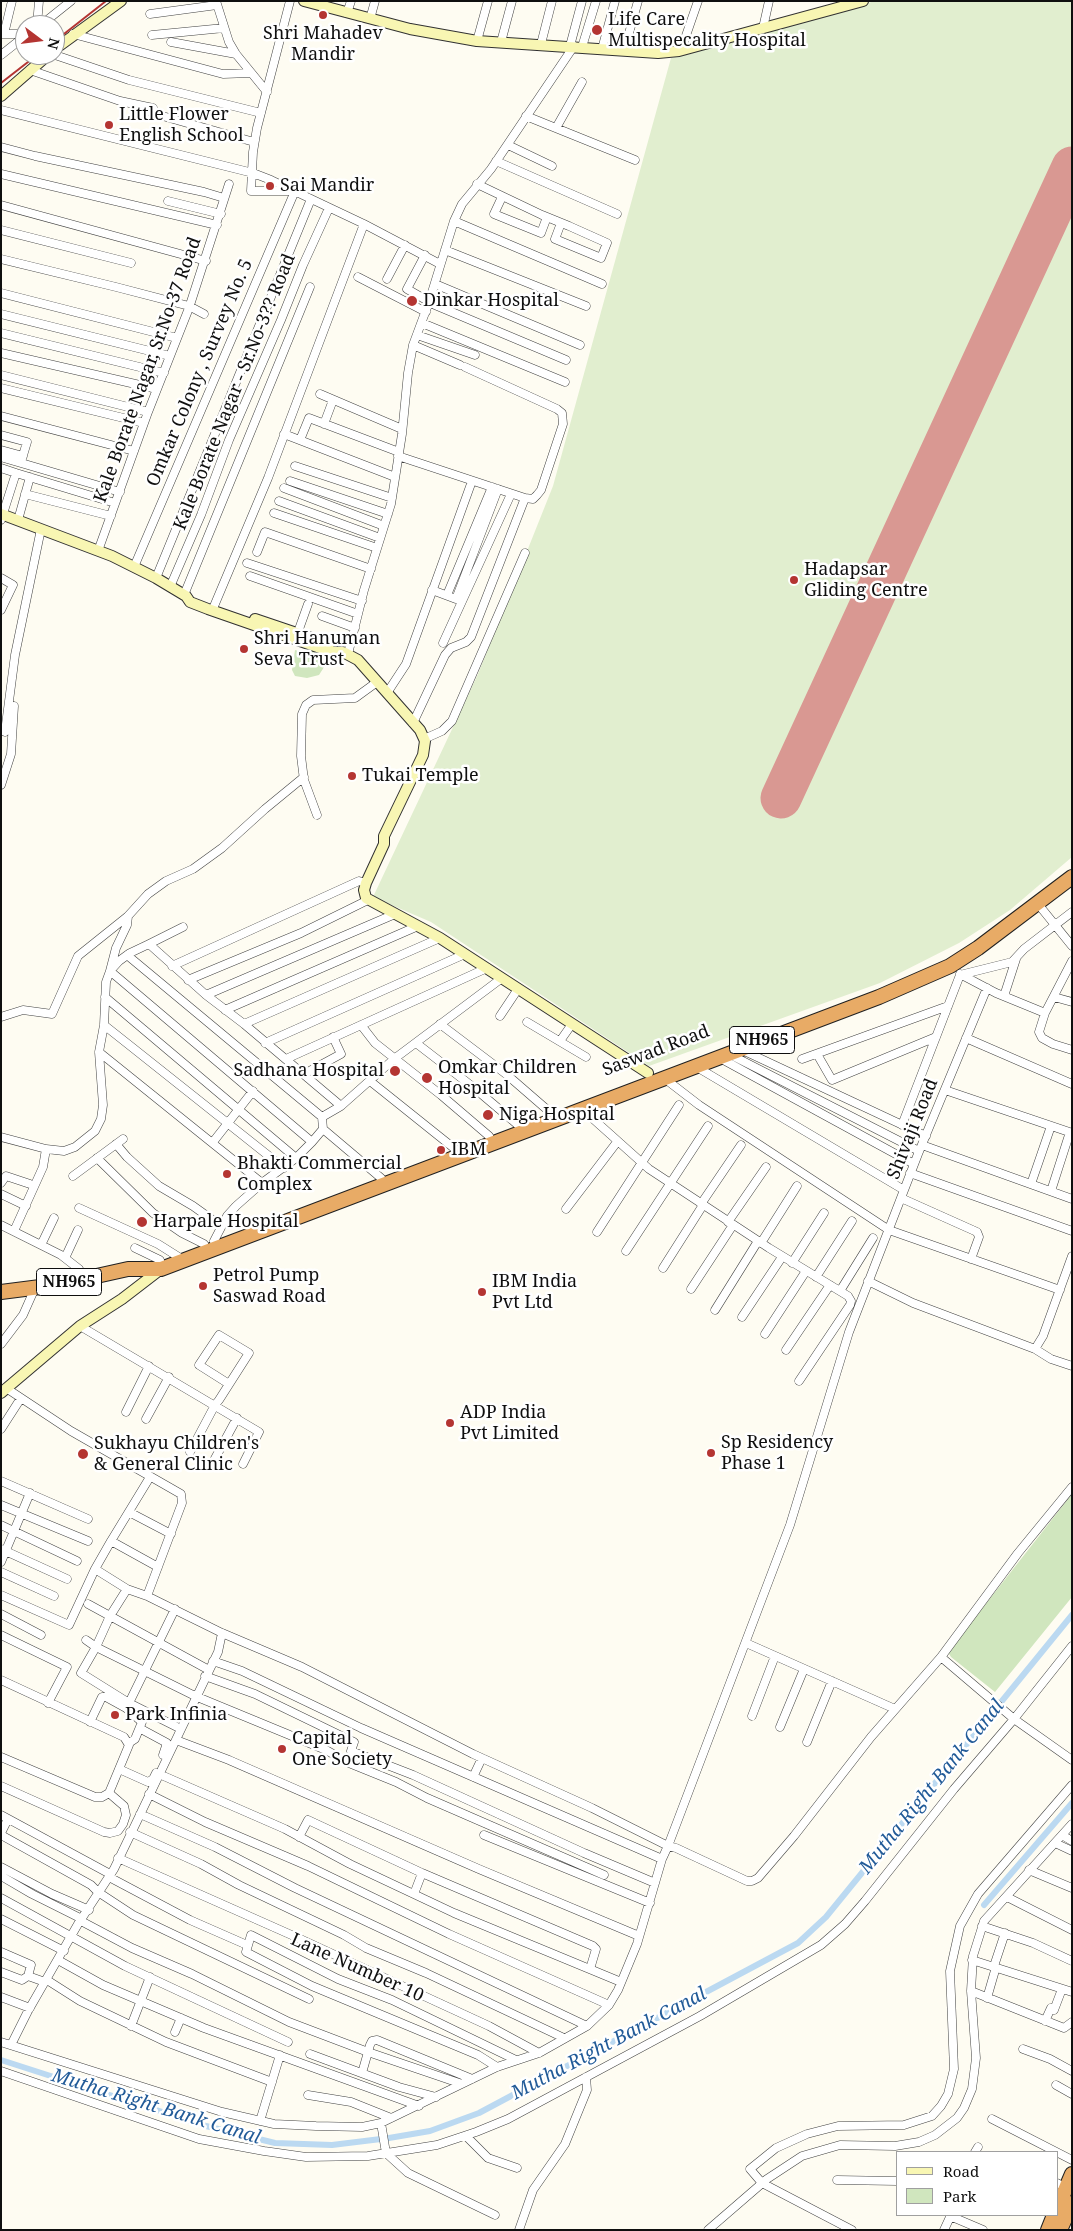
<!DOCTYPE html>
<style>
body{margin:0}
#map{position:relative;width:1073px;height:2231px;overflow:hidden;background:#fefcf2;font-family:"Noto Serif",serif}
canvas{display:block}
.frame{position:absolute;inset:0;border:2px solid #0f0f0f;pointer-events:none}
.legend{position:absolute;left:896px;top:2151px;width:162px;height:65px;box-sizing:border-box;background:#fff;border:1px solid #9f9f9f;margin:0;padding:6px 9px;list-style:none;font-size:15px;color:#0f0f0f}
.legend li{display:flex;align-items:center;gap:10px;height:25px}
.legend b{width:25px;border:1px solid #9f9f9f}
.north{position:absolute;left:15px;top:15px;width:50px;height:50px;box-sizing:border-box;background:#fff;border:1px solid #9f9f9f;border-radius:50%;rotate:105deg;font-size:14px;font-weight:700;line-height:20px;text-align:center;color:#0f0f0f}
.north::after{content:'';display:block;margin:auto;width:18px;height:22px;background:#b43532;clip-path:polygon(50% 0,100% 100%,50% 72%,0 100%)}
</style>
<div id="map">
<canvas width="1073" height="2231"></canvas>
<div class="frame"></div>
<ul class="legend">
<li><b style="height:6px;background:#f8f6b3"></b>Road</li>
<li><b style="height:14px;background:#d0e6be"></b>Park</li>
</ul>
<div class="north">N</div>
</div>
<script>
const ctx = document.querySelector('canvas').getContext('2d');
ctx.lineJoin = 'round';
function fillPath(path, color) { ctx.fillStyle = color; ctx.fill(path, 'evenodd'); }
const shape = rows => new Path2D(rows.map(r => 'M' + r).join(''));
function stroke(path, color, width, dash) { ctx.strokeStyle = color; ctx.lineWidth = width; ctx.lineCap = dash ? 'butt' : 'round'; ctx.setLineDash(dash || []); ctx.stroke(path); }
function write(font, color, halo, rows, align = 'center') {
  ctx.font = font + ' "Noto Serif",serif'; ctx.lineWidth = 5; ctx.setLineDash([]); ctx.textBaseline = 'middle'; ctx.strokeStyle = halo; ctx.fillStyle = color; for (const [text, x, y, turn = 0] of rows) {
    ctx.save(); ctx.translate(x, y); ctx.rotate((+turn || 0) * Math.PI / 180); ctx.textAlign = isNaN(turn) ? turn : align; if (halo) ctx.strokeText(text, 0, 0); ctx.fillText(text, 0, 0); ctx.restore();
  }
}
fillPath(shape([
 [309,647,326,664,319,675,307,678,295,676,292,670,295,650,308,654],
 [1072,1494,1072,1597,995,1692,951,1657,948,1652]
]), '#d0e6be');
fillPath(shape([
 [875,1,1072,1,1072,857,1010,910,959,943,880,983,649,1066,431,922,373,897,478,674,553,486,671,58]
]), '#e1eecf');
stroke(shape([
 [984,1905,1072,1803],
 [1,2060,206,2126,275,2143,332,2145,389,2138,430,2131,479,2113,798,1943,826,1917,1072,1615]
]), '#bbd9f1', 6);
stroke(shape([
 [781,798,1072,167]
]), '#d99892', 41);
const street = shape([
 [216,1,229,42,236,54,267,92],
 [347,13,351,1],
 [150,14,217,5],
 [370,19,375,1],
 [37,25,39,1],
 [41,25,71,1],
 [763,28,769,1],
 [1,34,25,34],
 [4,34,12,1],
 [73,34,223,74,250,73],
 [152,35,224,28],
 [477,41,488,1],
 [171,42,236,54],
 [501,42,512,1],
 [541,44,552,1],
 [570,46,582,1],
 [582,47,596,1],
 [602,49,615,1],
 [681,50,698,1],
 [624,51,638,1],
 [1,55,25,36],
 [55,55,129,80,261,113],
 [30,70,120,101,153,108,152,113,254,142],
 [1,110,253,173,271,180,364,224,440,264],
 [526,116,635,160],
 [556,128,582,82],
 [508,145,552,166],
 [1,147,35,156,204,192,224,198],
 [496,161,617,214],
 [1,174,217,225],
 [477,184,542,215,569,226,607,243,601,258,555,239,561,223],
 [502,197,494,214,541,233,547,217],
 [168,201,221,214],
 [1,205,206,261],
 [454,221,602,284],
 [1,230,131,263],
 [445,250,586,306],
 [425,255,407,289,435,305,566,360],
 [1,259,116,287,189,306,204,314],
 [358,277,426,312],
 [387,279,405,245],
 [435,284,580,345],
 [1,293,177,338],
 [1,314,170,356],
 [422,323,565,382],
 [1,333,164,373],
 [417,335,475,355],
 [413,345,460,365],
 [1,353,157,389],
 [1,375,148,412],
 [1,388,144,423],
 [320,394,402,429],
 [1,416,134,451],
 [324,424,333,400],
 [284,434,395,477],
 [1,435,27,442,21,462],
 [300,440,309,418,399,452],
 [1,450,23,456],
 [398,456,525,498,533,499,537,495,541,490,563,424,562,413,557,409,465,367],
 [1,457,120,492],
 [295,466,392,498],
 [1,468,16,473,1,520],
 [16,473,115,503],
 [290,481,388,514],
 [284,488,384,526],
 [25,494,111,516],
 [279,501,380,538],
 [274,513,377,548],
 [18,520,30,477],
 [98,551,148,412,189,308,229,184],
 [257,552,265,532,371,569],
 [247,563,362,601],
 [134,567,295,191,251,191,253,152,257,128,290,1],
 [250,576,358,614],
 [1,578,13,585,1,610],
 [156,578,311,199],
 [170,587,201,515,229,440,281,320,303,265,329,208],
 [432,590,456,599,498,489],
 [184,595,310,287],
 [447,595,492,487],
 [212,611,268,478,364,224],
 [322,616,355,628],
 [298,632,308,604],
 [443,643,511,494],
 [348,654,364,590,391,504,402,434,408,373,413,345,429,302,454,221,462,204,491,169,574,46],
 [387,693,406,664,472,481],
 [413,723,445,655,451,648,466,642,471,637,525,498],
 [1,730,5,732,15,655,41,529],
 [424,739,442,731,452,721,525,553],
 [1,785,11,754,14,706],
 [317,815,304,780,301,756,302,714,306,705,313,700,355,698,377,682],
 [1038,904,1072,946],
 [128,916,127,925,116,948,110,971,312,1142],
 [149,944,183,927],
 [127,955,322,1117],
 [1072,961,1045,1013,1039,1032,1042,1038,1053,1044,1072,1050],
 [172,966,359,881,366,883],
 [960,974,996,993,1045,1013],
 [188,980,301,933,368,900],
 [206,995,395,914],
 [1004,996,1016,959],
 [105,997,296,1158],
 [1054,997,1072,1002],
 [225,1010,418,926],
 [500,1016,518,989],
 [1,1017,23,1010,52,1014,78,956,128,916,148,894,166,881,193,869,222,848,265,809,304,777],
 [527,1022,586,1057],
 [244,1024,440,938],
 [440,1024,506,1074,551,1113],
 [104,1025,284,1168],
 [361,1025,375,1043,441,1095,489,1136],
 [966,1038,1072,1084],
 [560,1041,572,1024],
 [265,1043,465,954],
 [416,1043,473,1087,518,1125],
 [740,1049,926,1136],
 [99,1052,262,1183],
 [729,1054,919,1151],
 [817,1054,832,1080,936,1037],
 [718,1057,914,1164],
 [286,1059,487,968],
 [802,1059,948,1006],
 [695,1066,904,1190],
 [304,1074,341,1054,333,1037],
 [664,1078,699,1105,889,1230,1060,1290],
 [370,1081,455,1149],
 [945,1090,1072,1133],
 [582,1109,649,1169,769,1248,848,1296,851,1301,850,1305,799,1381],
 [902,1125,960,975,1012,962,1024,949,1072,912],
 [323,1129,381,1178],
 [1,1137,46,1149,43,1167,14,1231],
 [213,1142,253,1091],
 [116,1144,127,1157,159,1186,193,1206,221,1226],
 [922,1145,1072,1199],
 [46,1149,64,1151,75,1147,95,1131,101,1119,103,1105,99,1052,104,1025,106,982,110,971,119,961,130,953,149,944,206,995,244,1024,341,1106],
 [97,1158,153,1213,182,1233,204,1244],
 [910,1173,1072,1231],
 [73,1176,123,1139],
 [1,1183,6,1176,30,1184],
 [1031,1184,1051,1126],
 [1051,1191,1070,1132],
 [1,1194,26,1206],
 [901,1198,977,1232,979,1237,971,1259],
 [701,1204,741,1145],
 [79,1208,158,1244,185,1261],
 [566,1209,617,1142],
 [728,1222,766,1167],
 [1,1225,61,1255,79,1269,85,1279],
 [597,1232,679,1105],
 [214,1241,227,1216,236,1206,262,1183,296,1158,312,1142,323,1129,322,1117,341,1106,394,1059,502,978],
 [761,1243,797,1186],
 [41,1245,54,1218],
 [135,1248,160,1260,161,1269],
 [626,1251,708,1126],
 [1072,1256,1043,1336,1035,1349,1051,1359,1072,1366],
 [65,1258,78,1230],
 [792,1263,824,1213],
 [663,1268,703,1205],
 [816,1277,852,1221],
 [868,1281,913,1303,1035,1349],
 [691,1289,733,1225],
 [840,1291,873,1238],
 [715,1310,758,1241],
 [742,1317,782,1257],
 [80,1326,259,1432,243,1464],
 [765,1334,806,1271],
 [1,1344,23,1315,35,1288],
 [786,1350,830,1285],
 [6,1388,71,1431,181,1494,182,1503,147,1596,222,1633,302,1667,473,1754,592,1808,668,1846,790,1525,849,1332,918,1154,987,988],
 [126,1412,149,1366],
 [146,1419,169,1377],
 [1,1429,21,1398],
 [190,1452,215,1405,219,1400,249,1353,219,1335,199,1365,229,1384],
 [212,1464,237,1418],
 [150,1477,111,1541,158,1567],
 [1,1481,88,1519],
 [1,1505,88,1541],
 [129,1512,171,1534],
 [1,1525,77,1561],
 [1,1549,67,1579],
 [1,1562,30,1493],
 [95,1569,127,1589,147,1596],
 [1,1572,54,1596],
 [1,1595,69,1625,95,1569,111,1541],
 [88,1604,209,1670],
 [1,1614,41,1635],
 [1,1635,67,1667,48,1703],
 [86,1640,96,1647,110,1616,127,1589],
 [746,1643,895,1709],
 [941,1657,1014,1719,1072,1760],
 [213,1661,242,1671,361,1728,662,1859],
 [205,1676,255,1694,354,1742,351,1751,413,1775,584,1853,655,1883],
 [1,1680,124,1737,129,1745,109,1793,102,1797,95,1797,1,1757],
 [129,1703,175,1609],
 [752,1716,775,1656],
 [90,1722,102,1697,106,1697,126,1708,142,1722,135,1739,129,1743],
 [780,1727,804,1669],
 [141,1729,167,1743,163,1755],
 [181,1729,129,1703,81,1673,96,1647,195,1696,326,1750,349,1763,396,1782,427,1798,604,1875],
 [176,1740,229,1760,479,1869,639,1936],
 [807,1742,832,1681],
 [119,1769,148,1782,153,1779,156,1773],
 [159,1774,285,1829,350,1864,454,1913,621,1982],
 [473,1777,482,1758],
 [1,1786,104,1832,110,1833,118,1831,123,1824,126,1815,124,1806,109,1793],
 [149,1794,205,1822,308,1866,449,1934,609,2005],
 [140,1814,215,1847,295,1888,587,2026],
 [1,1815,110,1874],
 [130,1832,201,1864,239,1885,344,1935,366,1948,426,1973,564,2038],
 [1,1833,8,1819],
 [1,1835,91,1885,98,1892,133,1915,309,1999],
 [484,1835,650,1903],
 [1062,1835,1072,1841],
 [299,1837,308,1820,422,1873,593,1946,596,1949,590,1969],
 [1055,1843,1072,1851],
 [118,1858,296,1937,489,2026,539,2053],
 [1,1867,52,1894,89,1910],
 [1029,1870,1072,1888],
 [1,1876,32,1894,82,1919],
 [109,1877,190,1920,247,1945],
 [414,1894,422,1873],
 [1007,1897,1072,1930],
 [1,1898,125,1966,288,2042],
 [1,1919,64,1951],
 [81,1921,132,1948,192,1974,289,2022,368,2052,462,2084],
 [982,1926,1033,1943,1072,1961],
 [1,1952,31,1965,28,1976],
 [58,1960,103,1985,204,2028,419,2106],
 [972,1960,1072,1992],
 [994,1966,1005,1933],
 [1,1972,22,1980,28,1976,45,1982],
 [47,1980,80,2001,166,2042,272,2082],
 [971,1991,1064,2028,1072,2022],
 [1,1997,30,2008],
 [987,1998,996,1967],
 [1045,2021,1051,2008,1054,2010,1062,1989],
 [131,2026,150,1977],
 [175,2032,181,2018],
 [1,2042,222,2112,274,2124,316,2126,362,2127,381,2123,497,2067,539,2053,587,2026,609,2005,618,1990,637,1944,662,1859,668,1846,676,1848,747,1881,752,1881,758,1878,794,1836,871,1737,941,1657,1018,1553,1072,1487],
 [11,2045,28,2011,78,1924,114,1869,218,1652,222,1633],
 [1023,2049,1050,2059,1072,2071],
 [310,2054,399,2087,436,2097],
 [497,2067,478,2055,312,1986,246,1952,251,1935,338,1979,392,2000,516,2060],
 [1,2071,199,2139,264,2151,306,2157,368,2156,437,2145,476,2132,508,2119,700,2016,821,1945,845,1924,865,1901,954,1789,1014,1719,1072,1646],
 [362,2073,370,2045,372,2041,377,2040,472,2079],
 [1056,2085,1072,2094],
 [308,2095,351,2102,391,2118],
 [992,2119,1072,2160],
 [260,2121,280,2055],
 [381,2123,386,2153,408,2173,495,2215],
 [466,2136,488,2158,517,2168],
 [975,2152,978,2147],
 [837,2180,897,2181],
 [1057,2183,1066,2188],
 [950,2216,983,2230],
 [519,2230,533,2190,565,2144,587,2090,586,2077],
 [708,2230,767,2179,802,2156,840,2145,895,2146,919,2142,935,2135,957,2118,964,2108,972,2089,976,2058,971,1991,973,1956,984,1921,1072,1824],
 [852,2230,762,2183,750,2169,776,2148,807,2134,838,2126,904,2125,932,2116,941,2106,948,2094,954,2069,950,1971,960,1926,978,1894,1072,1785],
 [944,2230,951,2215]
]);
const secondary = shape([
 [304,1,410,29,477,41,658,53,679,51,863,1],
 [55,49,121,1],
 [1,96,48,55],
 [1,514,112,556,156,578,186,596,190,602,208,609,326,650,335,652,343,652,358,660,420,730,425,741,423,755,384,836,384,844,366,883,364,890,366,898,440,938,648,1073],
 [255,619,329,644],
 [1,1393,80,1326,122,1299,161,1269]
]);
const highway = shape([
 [1,1292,56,1285,128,1269,161,1269,879,997,950,966,978,948,1072,877],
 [1057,2209,1072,2174],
 [1048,2230,1054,2215],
 [1060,2230,1072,2203]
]);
stroke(street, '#424242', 9);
stroke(secondary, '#313131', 12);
stroke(highway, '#202020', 16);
stroke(street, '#fff', 8);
stroke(secondary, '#f8f6b3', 10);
stroke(highway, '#e8ab66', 14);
stroke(shape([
 [55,41,106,1],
 [1,83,37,55]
]), '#b43532', 2);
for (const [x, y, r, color] of [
 [323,15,5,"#b43532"],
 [597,30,6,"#b43532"],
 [109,125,5,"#b43532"],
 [270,186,5,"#b43532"],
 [412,301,6,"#b43532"],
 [794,580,5,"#b43532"],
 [244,649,5,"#b43532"],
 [352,776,5,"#b43532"],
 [395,1071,6,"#b43532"],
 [427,1078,6,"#b43532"],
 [488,1115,6,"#b43532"],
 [441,1150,5,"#b43532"],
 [227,1174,5,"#b43532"],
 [142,1222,6,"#b43532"],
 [203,1286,5,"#b43532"],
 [482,1292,5,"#b43532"],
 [450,1423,5,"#b43532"],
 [711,1453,5,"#b43532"],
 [83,1454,6,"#b43532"],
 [115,1715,5,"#b43532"],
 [282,1749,5,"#b43532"]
]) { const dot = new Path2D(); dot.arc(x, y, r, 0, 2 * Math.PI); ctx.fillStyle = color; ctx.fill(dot); stroke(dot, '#fff', 2); }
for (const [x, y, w] of [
 [762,1040,65],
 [69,1282,65]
]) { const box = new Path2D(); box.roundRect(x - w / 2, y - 13.5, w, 27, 4); ctx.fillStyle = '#fff'; ctx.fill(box); stroke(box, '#0f0f0f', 1); }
write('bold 16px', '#0f0f0f', null, [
 ["NH965",762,1040],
 ["NH965",69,1282]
]);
write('18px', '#0f0f0f', '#fff', [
 ["Life Care",608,20],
 ["Multispecality Hospital",608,41],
 ["Shri Mahadev",323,34,"center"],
 ["Mandir",323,55,"center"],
 ["Little Flower",119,115],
 ["English School",119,136],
 ["Sai Mandir",280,186],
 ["Dinkar Hospital",423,301],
 ["Hadapsar",804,570],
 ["Gliding Centre",804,591],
 ["Shri Hanuman",254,639],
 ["Seva Trust",254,660],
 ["Tukai Temple",362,776],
 ["Omkar Children",438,1068],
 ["Hospital",438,1089],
 ["Sadhana Hospital",384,1071,"right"],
 ["Niga Hospital",499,1115],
 ["IBM",451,1150],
 ["Bhakti Commercial",237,1164],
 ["Complex",237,1185],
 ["Harpale Hospital",153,1222],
 ["Petrol Pump",213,1276],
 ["Saswad Road",213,1297],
 ["IBM India",492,1282],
 ["Pvt Ltd",492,1303],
 ["ADP India",460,1413],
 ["Pvt Limited",460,1434],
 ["Sp Residency",721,1443],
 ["Phase 1",721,1464],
 ["Sukhayu Children's",94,1444],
 ["& General Clinic",94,1465],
 ["Park Infinia",125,1715],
 ["Capital",292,1739],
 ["One Society",292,1760]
], 'left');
write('18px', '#0f0f0f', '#fff', [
 ["Kale Borate Nagar, Sr.No-37 Road",148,370,-70],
 ["Omkar Colony , Survey No. 5",200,373,-67],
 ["Kale Borate Nagar - Sr.No-3?? Road",235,392,-68],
 ["Saswad Road",656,1051,-21],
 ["Shivaji Road",913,1129,-68],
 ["Lane Number 10",357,1968,24]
]);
write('italic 19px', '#225b98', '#fff', [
 ["Mutha Right Bank Canal",932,1787,-51],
 ["Mutha Right Bank Canal",609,2044,-28],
 ["Mutha Right Bank Canal",156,2107,17]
]);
</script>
